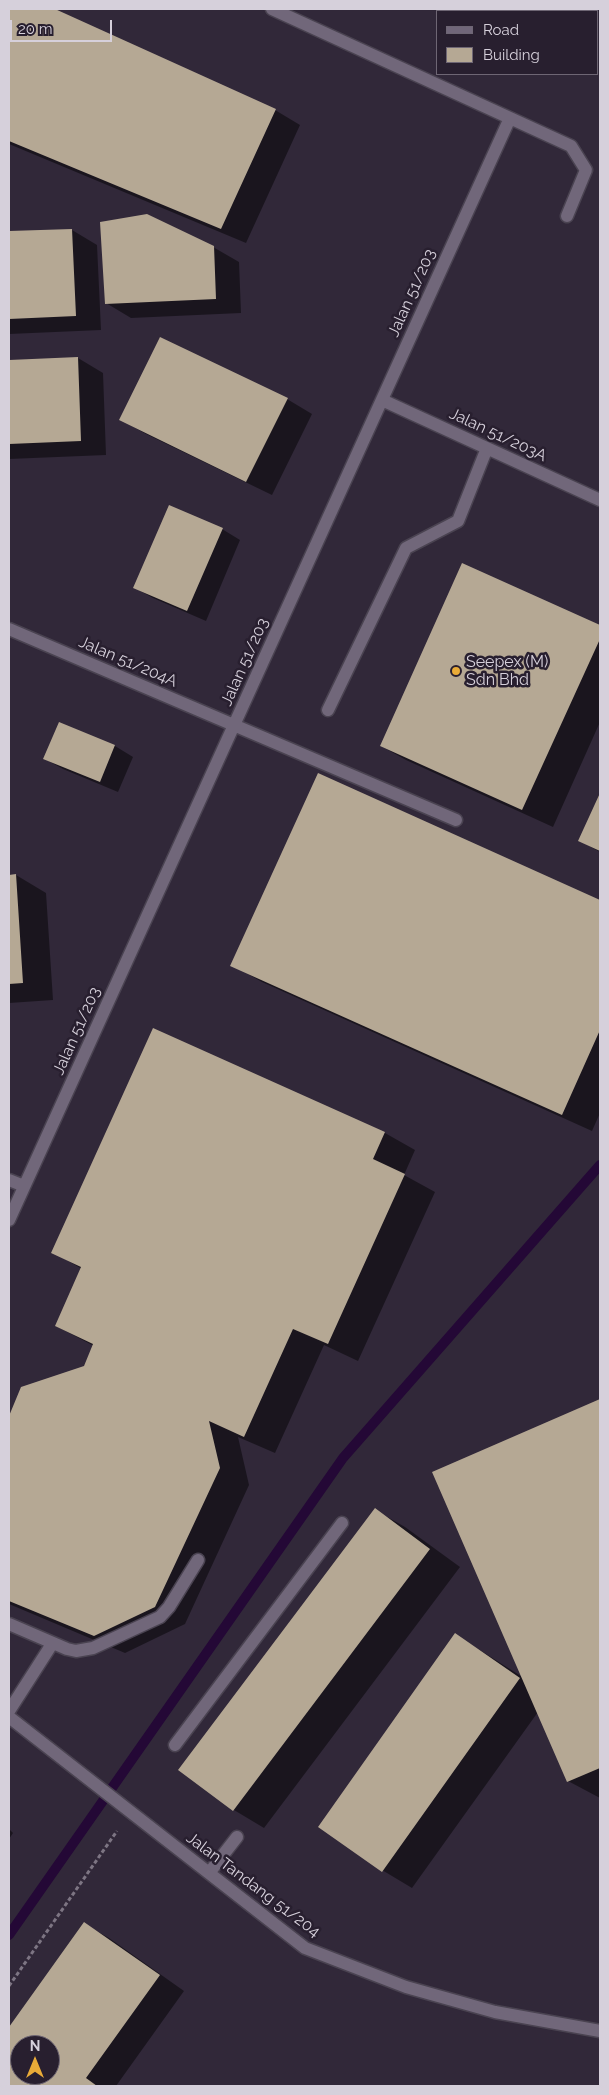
<!DOCTYPE html>
<style>
body{margin:0}
#map{position:relative;width:609px;height:2095px;overflow:hidden;background:#312839;font-family:Raleway,sans-serif}
canvas{display:block}
.frame{position:absolute;inset:0;border:10px solid #d6d0db;pointer-events:none}
.legend{position:absolute;left:436px;top:10px;width:162px;height:65px;box-sizing:border-box;background:#281f2f;border:1px solid #6e6674;margin:0;padding:6px 9px;list-style:none;font-size:15px;color:#d6d0db}
.legend li{display:flex;align-items:center;gap:10px;height:25px}
.legend b{width:25px;border:1px solid #6e6674}
.north{position:absolute;left:10px;top:2035px;width:50px;height:50px;box-sizing:border-box;background:#281f2f;border:1px solid #6e6674;border-radius:50%;rotate:0deg;font-size:14px;font-weight:700;line-height:20px;text-align:center;color:#d6d0db}
.north::after{content:'';display:block;margin:auto;width:18px;height:22px;background:#e9ab38;clip-path:polygon(50% 0,100% 100%,50% 72%,0 100%)}
.scale{position:absolute;left:10px;top:20px;width:102px;height:22px;box-sizing:border-box;border:2px solid #d6d0db;border-top:0;padding-left:6px;font-size:15px;line-height:18px;white-space:nowrap;color:#d6d0db;-webkit-text-stroke:4px #281f2f;paint-order:stroke}
</style>
<div id="map">
<canvas width="609" height="2095"></canvas>
<div class="frame"></div>
<ul class="legend">
<li><b style="height:6px;background:#71677a"></b>Road</li>
<li><b style="height:14px;background:#b5a894"></b>Building</li>
</ul>
<div class="north">N</div>
<div class="scale">20 m</div>
</div>
<script>
const ctx = document.querySelector('canvas').getContext('2d');
ctx.lineJoin = 'round';
function fillPath(path, color) { ctx.fillStyle = color; ctx.fill(path, 'evenodd'); }
const shape = rows => new Path2D(rows.map(r => 'M' + r).join(''));
function stroke(path, color, width, dash) { ctx.strokeStyle = color; ctx.lineWidth = width; ctx.lineCap = dash ? 'butt' : 'round'; ctx.setLineDash(dash || []); ctx.stroke(path); }
function write(font, color, halo, rows, align = 'center') {
  ctx.font = font + ' Raleway,sans-serif'; ctx.lineWidth = 5; ctx.setLineDash([]); ctx.textBaseline = 'middle'; ctx.strokeStyle = halo; ctx.fillStyle = color; for (const [text, x, y, turn = 0] of rows) {
    ctx.save(); ctx.translate(x, y); ctx.rotate((+turn || 0) * Math.PI / 180); ctx.textAlign = isNaN(turn) ? turn : align; if (halo) ctx.strokeText(text, 0, 0); ctx.fillText(text, 0, 0); ctx.restore();
  }
}
fillPath(shape([
 [9,9,52,9,275,110,300,125,246,243,9,144],
 [72,230,97,245,101,330,9,334,9,233],
 [213,247,239,262,241,313,131,318,106,303],
 [78,358,103,373,106,455,9,459,9,361],
 [287,399,312,414,272,495,146,434,121,420],
 [222,529,240,540,206,621,153,598,135,588],
 [463,565,600,626,600,722,553,827,406,760,381,746],
 [59,723,115,746,133,757,118,792,63,769,45,759],
 [318,775,600,901,600,1113,592,1131,262,982,232,965],
 [600,796,600,852,580,841],
 [16,875,46,893,53,1000,9,1003,9,876],
 [153,1030,385,1133,415,1150,404,1175,435,1192,358,1361,324,1345,275,1453,238,1437,249,1485,185,1624,125,1653,9,1604,9,1419,22,1388,84,1367,94,1346,56,1326,82,1269,53,1252],
 [600,1400,600,1798,568,1781,538,1712,412,1888,382,1870,456,1635,524,1678,434,1472],
 [375,1510,405,1527,460,1567,264,1828,234,1810,180,1770],
 [9,1829,13,1833,9,1839],
 [84,1924,109,1938,184,1991,116,2086,9,2086,9,2029],
 [20,2045,50,2045,50,2075,20,2075]
]), '#0007');
stroke(shape([
 [9,1935,343,1458,600,1165]
]), '#240836', 10);
fillPath(shape([
 [9,9,55,9,276,109,221,229,9,141],
 [147,214,214,246,216,299,105,304,100,222],
 [72,229,76,316,9,319,9,231],
 [160,337,288,398,246,482,119,420],
 [78,357,81,441,9,444,9,360],
 [169,505,223,528,187,611,133,588],
 [462,563,600,625,600,639,522,810,380,746],
 [59,722,115,745,100,782,43,759],
 [318,773,600,900,600,1030,562,1115,230,966],
 [600,793,600,851,578,841],
 [16,874,23,983,9,984,9,875],
 [153,1028,385,1132,373,1159,405,1174,328,1344,293,1329,244,1437,209,1421,220,1468,155,1607,94,1636,9,1601,9,1416,21,1387,84,1366,93,1344,55,1326,81,1267,51,1253],
 [600,1399,600,1768,567,1782,432,1472],
 [375,1508,430,1549,233,1811,178,1770],
 [455,1633,520,1678,382,1872,318,1827],
 [84,1922,160,1975,86,2078,97,2086,9,2086,9,2027],
 [20,2045,50,2045,50,2075,20,2075]
]), '#b5a894');
const minor = shape([
 [272,9,571,146,586,170,567,216],
 [382,400,600,500],
 [9,629,456,820],
 [328,710,406,548,458,521,487,448],
 [9,1180,24,1186],
 [9,1220,510,118],
 [9,1624,67,1649,76,1651,93,1648,160,1617,169,1607,198,1560],
 [9,1711,52,1644],
 [9,1717,305,1948,406,1987,495,2012,600,2031],
 [175,1745,342,1523],
 [209,1873,237,1837]
]);
stroke(minor, '#4a4351', 15);
stroke(shape([
 [9,1986,117,1831]
]), '#7d7583', 3, [4, 2.5]);
stroke(minor, '#71677a', 12);
for (const [x, y, r, color] of [
 [456,671,5,"#e9ab38"]
]) { const dot = new Path2D(); dot.arc(x, y, r, 0, 2 * Math.PI); ctx.fillStyle = color; ctx.fill(dot); stroke(dot, '#281f2f', 2); }
write('16px', '#d6d0db', '#281f2f', [
 ["Jalan 51/203",412,293,-66],
 ["Jalan 51/203A",498,435,25],
 ["Jalan 51/204A",128,662,23],
 ["Jalan 51/203",245,662,-66],
 ["Jalan 51/203",77,1031,-66],
 ["Jalan Tandang 51/204",253,1885,37]
]);
write('16px', '#d6d0db', '#281f2f', [
 ["Seepex (M)",466,662],
 ["Sdn Bhd",466,680]
], 'left');
</script>
